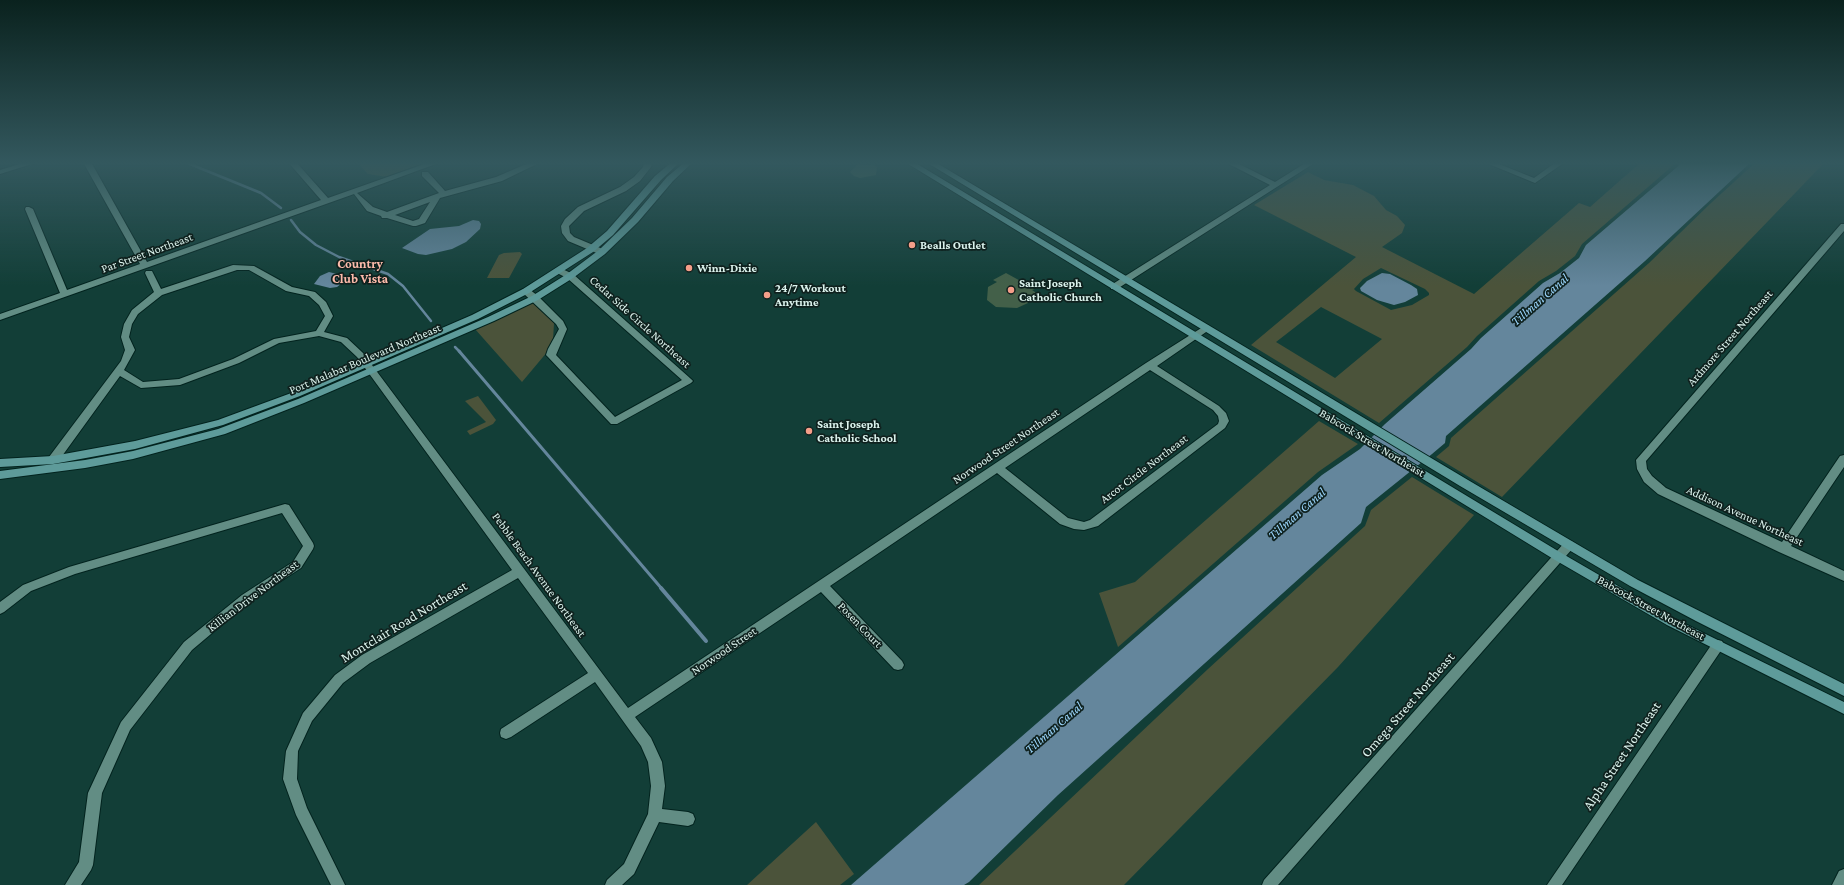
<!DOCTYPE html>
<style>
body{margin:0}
canvas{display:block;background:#123e37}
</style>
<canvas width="1844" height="885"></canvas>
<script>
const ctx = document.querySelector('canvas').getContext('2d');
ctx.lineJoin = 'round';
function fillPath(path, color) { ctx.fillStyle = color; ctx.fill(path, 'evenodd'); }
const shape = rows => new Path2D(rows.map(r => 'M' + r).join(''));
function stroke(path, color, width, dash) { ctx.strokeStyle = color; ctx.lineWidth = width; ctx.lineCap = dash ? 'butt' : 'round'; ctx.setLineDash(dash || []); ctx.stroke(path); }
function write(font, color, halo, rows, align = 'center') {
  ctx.font = font + ' "Crimson Pro",serif'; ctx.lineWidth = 3.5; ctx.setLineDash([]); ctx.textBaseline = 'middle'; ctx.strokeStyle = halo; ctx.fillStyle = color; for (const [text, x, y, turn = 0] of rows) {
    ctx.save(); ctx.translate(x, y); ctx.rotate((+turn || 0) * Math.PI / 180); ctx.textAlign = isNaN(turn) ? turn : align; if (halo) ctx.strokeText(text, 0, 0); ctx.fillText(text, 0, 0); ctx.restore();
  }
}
fillPath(shape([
 [357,162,426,162,388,177,368,174],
 [1641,162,1677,162,1582,244,1575,256,1556,271,1539,281,1477,336,1467,347,1379,423,1251,345,1356,257,1254,205,1308,172,1324,180,1353,185,1374,196,1386,210,1397,216,1405,225,1402,233,1382,247,1474,294,1579,203,1590,207],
 [1381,268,1425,289,1429,293,1429,295,1412,305,1391,310,1356,291,1354,289,1363,279],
 [1321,307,1382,339,1335,378,1276,342],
 [1756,162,1825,162,1502,497,1436,457,1449,446,1451,438,1649,263,1711,203],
 [520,252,522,254,509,278,487,278,499,255,504,253],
 [533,302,554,323,553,340,548,351,522,382,475,329],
 [478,396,496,420,493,424,470,435,467,431,486,422,465,401],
 [1319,421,1358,444,1318,472,1118,647,1099,593,1135,582],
 [1412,477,1474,515,1338,667,1124,885,979,885,1208,669,1365,526,1371,510],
 [816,822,854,874,840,885,747,885]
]), '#4b533a');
fillPath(shape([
 [1683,162,1751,162,1645,261,1446,436,1445,443,1432,454,1366,507,1361,523,1058,795,969,882,964,885,851,885,1322,475,1360,449,1385,424,1471,349,1481,338,1543,283,1560,273,1579,258,1586,245],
 [473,220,479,221,481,224,480,229,466,242,452,249,426,255,418,254,402,248,430,229,459,226],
 [329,272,341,275,346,280,337,287,330,288,314,284,320,276],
 [1382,273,1390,274,1411,285,1417,289,1418,295,1405,302,1394,305,1377,300,1361,291,1360,288,1367,281]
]), '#64869c');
stroke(shape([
 [185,162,261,193,281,208],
 [291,220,300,232,316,245,339,257,388,274,403,286,431,321],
 [455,347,460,352]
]), '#64869c', 2.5);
stroke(shape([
 [459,351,662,589]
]), '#64869c', 3);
stroke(shape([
 [661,588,706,641]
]), '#64869c', 4);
fillPath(shape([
 [858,164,874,165,877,167,876,175,860,178,854,176,850,172],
 [1006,273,1035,289,1032,290,1038,294,1028,300,1028,303,1017,308,996,307,987,300,988,287,997,282,993,280]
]), '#436049');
const street = shape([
 [26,162,38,162,0,174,0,170,26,162],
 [83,162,91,162,147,262,321,200,288,162,296,162,328,198,430,162,441,162,357,193,373,207,387,212,439,193,422,176,422,172,428,172,445,191,496,177,531,162,541,162,502,181,440,198,425,223,416,226,413,226,387,218,382,218,381,216,367,211,354,194,0,320,0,314,60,293,25,209,26,207,29,207,33,209,67,290,140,264,83,162],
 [430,202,419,219,413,221,395,215,430,202],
 [644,162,652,162,651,167,640,181,626,191,584,211,569,226,570,233,574,237,605,250,605,254,599,254,568,241,562,233,561,226,565,219,578,207,620,187,634,177,643,167,644,162],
 [1225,162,1235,162,1275,182,1307,162,1316,162,1117,289,1111,289,1111,285,1270,185,1225,162],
 [1484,162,1494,162,1534,178,1556,162,1565,162,1535,183,1484,162],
 [1841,224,1844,224,1844,231,1646,461,1647,469,1652,476,1666,488,1782,542,1840,456,1844,455,1844,467,1791,546,1844,571,1844,581,1779,552,1658,494,1644,482,1637,469,1636,460,1841,224],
 [233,265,254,266,292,287,315,292,326,302,333,316,324,332,347,338,363,353,628,708,1146,363,1206,325,1209,326,1210,328,1209,330,1157,366,1219,406,1226,413,1229,421,1225,428,1098,526,1084,530,1074,529,1060,524,997,473,830,586,902,661,904,665,902,669,898,670,894,669,821,592,635,717,651,738,662,762,665,786,662,809,688,812,693,814,695,819,693,824,688,826,659,822,634,874,622,885,605,885,607,880,624,864,648,814,651,786,648,762,641,746,595,682,511,737,506,739,501,737,500,733,501,729,588,673,518,578,370,663,343,683,312,721,298,751,297,779,307,808,345,885,331,885,296,815,283,779,286,751,303,713,335,675,362,655,512,570,357,357,341,342,319,336,279,343,239,363,180,385,141,388,120,376,57,463,49,463,48,460,49,457,121,361,125,350,121,337,124,324,132,310,154,292,145,273,146,271,152,271,161,289,233,265],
 [237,270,249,270,286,291,309,296,319,305,325,316,316,331,274,339,233,359,179,379,143,382,124,370,135,350,129,337,132,324,138,314,162,295,237,270],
 [1150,370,1213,410,1218,416,1219,421,1218,424,1090,520,1084,522,1068,518,1005,468,1150,370],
 [560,268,573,274,691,379,693,381,691,383,617,424,611,424,548,357,546,355,548,349,559,329,556,324,523,293,522,291,523,289,529,289,538,296,563,321,567,329,556,355,615,417,682,380,567,278,557,273,556,271,560,268],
 [285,504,289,505,313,543,314,546,313,549,301,568,250,601,192,650,130,730,102,793,93,865,91,870,81,885,65,885,79,862,88,793,121,722,184,642,242,595,293,562,303,546,282,513,75,574,31,591,4,612,0,614,0,602,23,585,69,567,285,504],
 [1569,541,1573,542,1574,545,1573,548,1278,885,1262,885,1264,880,1565,542,1569,541],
 [1718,640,1722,641,1724,645,1722,649,1562,885,1547,885,1714,641,1718,640],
 [1844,869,1844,885,1832,885,1839,871,1844,869]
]);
const secondary = shape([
 [672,162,680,162,661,180,613,235,593,252,529,293,478,319,300,396,223,425,135,449,53,464,0,467,0,459,53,456,135,441,218,420,294,392,472,315,523,289,587,248,607,231,655,176,672,162],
 [685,162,693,162,673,181,638,222,605,254,573,278,538,300,494,321,304,403,225,434,133,459,85,468,0,479,0,471,85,460,133,451,218,429,298,399,488,317,532,296,567,274,599,250,632,218,667,177,685,162],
 [905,162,914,162,1563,554,1675,619,1844,702,1844,714,1667,625,1555,560,905,162],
 [926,162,935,162,1468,480,1638,580,1844,684,1844,696,1696,621,1630,586,1460,486,926,162]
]);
stroke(street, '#02231e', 2);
stroke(secondary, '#02231e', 2);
fillPath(street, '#628d84');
fillPath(secondary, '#5e9b9a');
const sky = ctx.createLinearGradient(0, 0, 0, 286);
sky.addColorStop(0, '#0a221e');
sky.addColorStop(0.57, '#33585e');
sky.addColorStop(1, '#33585e00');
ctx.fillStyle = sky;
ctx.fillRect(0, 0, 1844, 286);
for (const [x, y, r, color] of [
 [912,245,4,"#f49e89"],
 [689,268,4,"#f49e89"],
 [1011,290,4,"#f49e89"],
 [767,295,4,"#f49e89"],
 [809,431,4,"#f49e89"]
]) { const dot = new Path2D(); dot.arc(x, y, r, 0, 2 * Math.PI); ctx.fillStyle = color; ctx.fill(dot); stroke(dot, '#0f211e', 1.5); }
write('bold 12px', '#dcf3ed', '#0f211e', [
 ["Bealls Outlet",920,245],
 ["Winn-Dixie",697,268],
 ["Saint Joseph",1019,283],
 ["Catholic Church",1019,297],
 ["24/7 Workout",775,288],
 ["Anytime",775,302],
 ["Saint Joseph",817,424],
 ["Catholic School",817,438]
], 'left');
write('12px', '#dcf3ed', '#0f211e', [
 ["Par Street Northeast",147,253,-20],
 ["Cedar Side Circle Northeast",640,322,42],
 ["Ardmore Street Northeast",1730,338,-49],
 ["Port Malabar Boulevard Northeast",365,359,-23],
 ["Babcock Street Northeast",1372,443,31],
 ["Norwood Street Northeast",1006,446,-34],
 ["Arcot Circle Northeast",1144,469,-37],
 ["Addison Avenue Northeast",1745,516,25],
 ["Pebble Beach Avenue Northeast",539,575,54],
 ["Killian Drive Northeast",253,596,-37],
 ["Babcock Street Northeast",1651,608,29],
 ["Posen Court",860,625,46],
 ["Norwood Street",724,651,-34]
]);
write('bold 13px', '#fdbbab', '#0f211e', [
 ["Country",360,264],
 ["Club Vista",360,279]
]);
write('italic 13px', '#9cd7fe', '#0f211e', [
 ["Tillman Canal",1540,300,-41],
 ["Tillman Canal",1297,514,-41],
 ["Tillman Canal",1054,728,-41]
]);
write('14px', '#dcf3ed', '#0f211e', [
 ["Montclair Road Northeast",404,622,-31],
 ["Omega Street Northeast",1408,705,-49],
 ["Alpha Street Northeast",1622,756,-56]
]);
</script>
